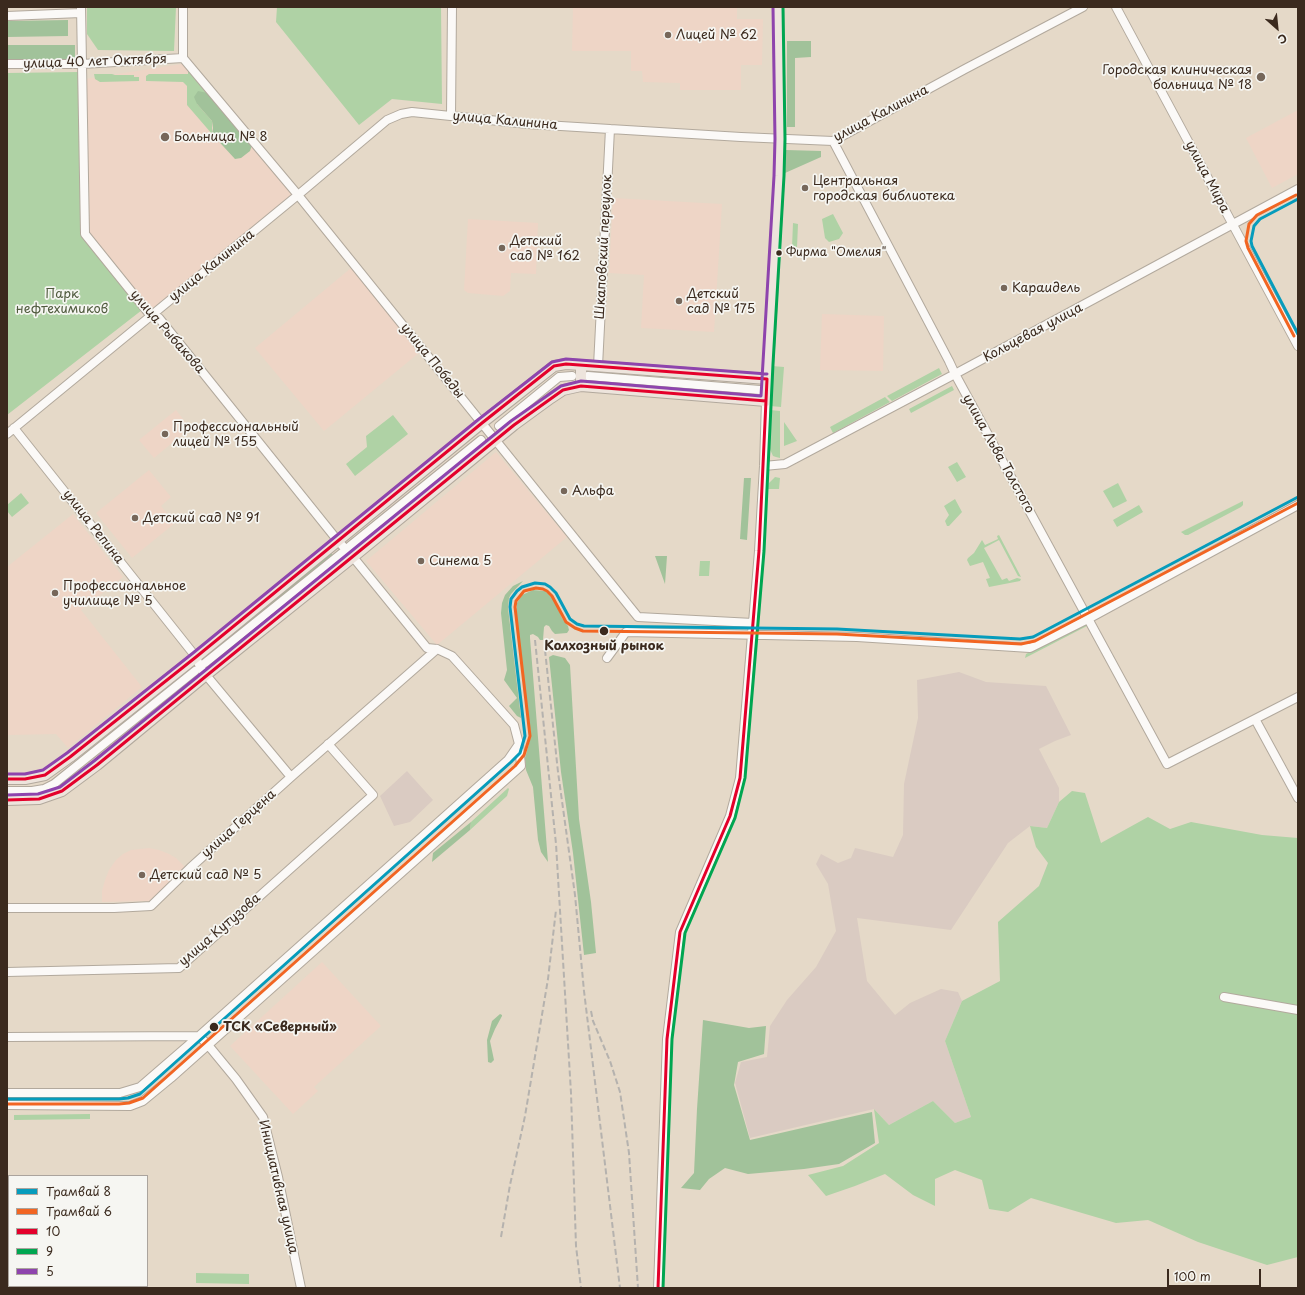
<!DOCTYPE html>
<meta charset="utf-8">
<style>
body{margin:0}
#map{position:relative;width:1305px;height:1295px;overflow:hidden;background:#e5d9c8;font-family:"Playpen Sans",sans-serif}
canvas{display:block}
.frame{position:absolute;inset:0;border:8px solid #3b2a1e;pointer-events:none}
.legend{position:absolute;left:8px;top:1175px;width:140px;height:112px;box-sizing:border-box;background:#f6f6f2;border:1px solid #aba49d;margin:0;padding:5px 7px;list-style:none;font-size:12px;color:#3b2a1e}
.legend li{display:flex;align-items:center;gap:8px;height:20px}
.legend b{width:20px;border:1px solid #aba49d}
.north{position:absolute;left:1257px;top:8px;width:40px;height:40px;-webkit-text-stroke:3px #f6f6f2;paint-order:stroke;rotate:153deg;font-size:11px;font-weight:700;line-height:16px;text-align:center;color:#3b2a1e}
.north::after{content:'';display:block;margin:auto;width:14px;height:18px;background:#3b2a1e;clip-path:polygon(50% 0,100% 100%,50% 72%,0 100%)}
.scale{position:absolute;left:1167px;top:1269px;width:94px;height:18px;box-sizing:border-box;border:2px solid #3b2a1e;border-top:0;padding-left:5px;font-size:12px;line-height:14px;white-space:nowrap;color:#3b2a1e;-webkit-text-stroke:3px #f6f6f2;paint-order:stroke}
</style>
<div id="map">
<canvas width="1305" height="1295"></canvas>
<div class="frame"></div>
<ul class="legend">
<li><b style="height:5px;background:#069cbc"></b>Трамвай 8</li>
<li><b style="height:5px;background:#f26522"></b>Трамвай 6</li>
<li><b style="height:5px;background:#e4002b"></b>10</li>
<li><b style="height:5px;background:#00a651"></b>9</li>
<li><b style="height:5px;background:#8e44ad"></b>5</li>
</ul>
<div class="north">С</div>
<div class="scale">100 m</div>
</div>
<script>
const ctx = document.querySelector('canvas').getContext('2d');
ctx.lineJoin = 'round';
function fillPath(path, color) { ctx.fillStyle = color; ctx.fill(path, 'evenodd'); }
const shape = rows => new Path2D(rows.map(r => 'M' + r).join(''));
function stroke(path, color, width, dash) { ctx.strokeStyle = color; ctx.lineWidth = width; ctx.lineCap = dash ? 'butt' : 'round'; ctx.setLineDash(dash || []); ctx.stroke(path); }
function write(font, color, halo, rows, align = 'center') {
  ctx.font = font + ' "Playpen Sans",sans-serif'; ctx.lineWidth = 3.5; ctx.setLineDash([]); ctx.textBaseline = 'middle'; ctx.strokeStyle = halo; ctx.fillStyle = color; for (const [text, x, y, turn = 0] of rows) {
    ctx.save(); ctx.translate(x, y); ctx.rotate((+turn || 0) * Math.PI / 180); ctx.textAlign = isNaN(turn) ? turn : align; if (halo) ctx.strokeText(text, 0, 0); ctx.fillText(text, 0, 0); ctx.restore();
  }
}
fillPath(shape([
 [573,7,737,7,737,19,763,19,762,65,741,65,741,90,680,90,680,83,643,82,642,71,631,71,631,51,572,51],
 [182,64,293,196,151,310,89,233,85,79],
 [1298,110,1298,174,1272,188,1246,138],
 [613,198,722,204,714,332,641,328,644,275,609,273],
 [468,219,538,223,536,274,511,273,510,291,503,296,468,293,464,290],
 [351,268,420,352,324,431,255,348],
 [822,314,884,316,883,371,820,370],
 [176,410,190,428,154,458,139,440],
 [496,452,567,537,437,645,366,561],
 [149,470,171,497,161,506,175,523,132,558,96,513],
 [73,514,123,577,81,610,142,687,68,748,56,734,7,735,7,567],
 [149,848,159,850,169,854,176,858,186,868,149,901,102,902,102,891,105,880,109,870,116,860,123,854,131,850],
 [322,962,381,1026,314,1087,318,1091,293,1114,230,1046]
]), '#eed5c6');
fillPath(shape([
 [959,672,986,682,1046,686,1071,735,1055,741,1039,749,1059,788,1059,802,1047,828,1030,826,1008,843,951,930,857,918,867,981,895,1015,910,1003,941,989,958,992,962,1001,945,1041,971,1117,955,1123,933,1101,889,1125,874,1109,750,1138,735,1083,741,1062,767,1057,770,1026,787,1000,816,967,836,931,828,884,816,864,821,854,838,863,851,858,855,848,893,857,903,835,904,784,918,718,917,680],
 [407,771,433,800,410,822,394,826,380,796]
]), '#dacbc2');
fillPath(shape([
 [87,7,176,7,174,51,98,50,87,34],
 [277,7,441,7,442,104,392,99,359,125,276,22],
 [188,67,212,94,197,104,212,121,212,134,187,105,187,86,183,82,146,81,146,76,149,74,188,74],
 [79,72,82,236,142,310,7,415,7,73],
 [94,74,112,74,115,75,134,75,134,77,139,77,139,81,100,82,95,79],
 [833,214,843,233,839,239,829,242,825,238,822,219],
 [793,223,798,224,797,247,792,247],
 [772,366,784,367,781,407,770,406],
 [939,368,942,374,892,401,887,396],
 [952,386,954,390,911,413,909,409],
 [885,397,890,402,833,433,830,427],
 [770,410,780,411,780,458,776,457,773,456,769,447],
 [393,415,408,434,355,476,346,464,367,447,366,436],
 [784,422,797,441,784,446],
 [957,462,966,477,957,482,948,467],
 [775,477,780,478,779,489,767,489,769,483],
 [1118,483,1127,501,1113,508,1103,491],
 [21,493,29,503,12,517,7,511,7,505],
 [955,499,962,512,949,526,947,526,945,521,949,515,944,506],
 [1243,501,1243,505,1241,507,1188,535,1185,535,1181,532],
 [1139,505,1143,512,1117,527,1113,520],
 [999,535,1021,577,1018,576,999,540,984,548,1002,580,1007,578,1009,581,1017,578,1021,579,1020,581,989,587,986,579,990,578,983,562,970,566,967,560,968,558,974,553,982,540,985,545,998,539,997,536],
 [700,561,710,561,709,576,699,576],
 [1086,623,1087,626,1025,658,1026,654],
 [508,788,509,789,507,796,470,830,471,822],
 [1072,791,1085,793,1101,843,1148,817,1170,829,1191,822,1262,835,1298,838,1298,1257,1267,1265,1198,1242,1148,1220,1116,1223,1031,1198,1008,1212,989,1209,982,1180,955,1170,935,1179,935,1206,913,1195,885,1174,855,1186,826,1196,808,1175,843,1166,879,1143,874,1109,889,1125,933,1101,955,1123,971,1117,945,1041,962,1001,1000,981,998,922,1039,886,1048,863,1036,847,1030,826,1047,828,1059,802],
 [90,1114,90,1119,14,1120,14,1115],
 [196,1273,249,1274,249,1284,196,1283]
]), '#afd2a5');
fillPath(shape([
 [68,20,68,36,7,37,7,21],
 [787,41,811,41,811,57,795,58,795,127,787,127],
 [7,45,75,45,75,59,7,60],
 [198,91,212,94,252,145,250,151,241,158,235,159,212,134,213,128,212,121,197,104,194,97],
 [786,150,821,151,821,157,785,173],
 [744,478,751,478,747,540,740,539],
 [331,553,334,557,210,656,208,653],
 [655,556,667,556,665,584],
 [336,560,339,563,216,662,213,659],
 [523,581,511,594,509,598,508,608,521,718,517,716,509,706,517,698,504,680,507,670,501,613,502,603,505,595,513,586],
 [533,590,545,591,553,598,562,618,568,626,569,630,567,633,555,634,552,631,549,626,546,625,544,627,543,640,540,640,538,637,533,634,530,635,530,638,548,862,541,852,538,840,533,787,526,770,525,758,531,736,516,614,517,603,522,595],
 [553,655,565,658,570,665,579,819,591,902,596,953,584,955,573,853,561,772,549,657],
 [471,822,470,830,432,862,433,853],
 [500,1014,502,1015,502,1016,495,1029,490,1041,494,1060,491,1063,488,1062,487,1040,492,1021],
 [703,1020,749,1028,766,1026,764,1054,738,1062,734,1085,750,1140,872,1112,875,1143,839,1164,804,1169,748,1174,725,1168,709,1179,700,1190,681,1188,694,1173,697,1109]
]), '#a1c29a');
const minor = shape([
 [183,7,183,58,298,195,638,617,753,623],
 [1116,7,1298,346],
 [7,16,81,13],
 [7,64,82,64,183,58],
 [451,116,452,7],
 [833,141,949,361,955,374,1167,764,1298,697],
 [598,366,610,129],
 [588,376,760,390],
 [499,426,559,377,572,376],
 [14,428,196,657,200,667,206,675,291,777],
 [7,434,298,195,387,120,401,114,412,112,528,124,741,137,833,141,965,69,1083,7],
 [764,466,785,464,955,374,1298,189],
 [350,546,481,440],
 [607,658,626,632,857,637,1030,648,1088,619,1298,505],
 [205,663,342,553],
 [1255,719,1298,798],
 [7,791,32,791,44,789,54,784,195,671],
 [7,908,114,908,151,906,190,868,291,777,437,649],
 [7,972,179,968,373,795,328,744],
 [1224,997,1298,1010],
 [199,1036,208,1045,236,1079,263,1117,278,1177,301,1288],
 [7,1037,199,1036],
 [7,1093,120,1093,140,1087,199,1036,508,760,519,744],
 [7,1105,130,1106,143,1101,171,1078,521,766,519,744,514,725,452,656,437,649,427,648,353,557,338,541,159,318,151,316,85,234,81,7],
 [658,1288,667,1039,680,932,730,816,740,778,759,551,764,466,766,401]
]);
const major = shape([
 [581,365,581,386],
 [7,779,25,779,45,775,70,757,196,657,482,423,554,366,566,364,581,365,767,379],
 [7,800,39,799,62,791,97,765,206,675,353,557,514,425,551,398,563,390,581,386,766,401,779,176,780,139,778,7]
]);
stroke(minor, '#b2a99d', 10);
stroke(major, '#b2a99d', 12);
stroke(minor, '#fbf9f7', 8);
stroke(major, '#ede4dc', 10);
stroke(shape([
 [535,640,556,844,571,1093,576,1246,581,1288],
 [545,650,558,772,575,895,584,991,620,1288],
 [591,1011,593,1021,610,1061,620,1092,629,1153,638,1288],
 [501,1237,510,1185,525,1116,548,979,556,910]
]), '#b5b2ae', 2, [6, 3]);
stroke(shape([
 [7,779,25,779,45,775,70,757,196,657,482,423,554,366,566,364,767,379,759,551,740,778,730,816,680,932,667,1039,658,1288],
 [7,800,39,799,62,791,97,765,514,425,563,390,581,386,766,401]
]), '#e4002b', 3);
stroke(shape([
 [663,1288,672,1039,685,933,735,818,745,778,764,551,773,364,784,176,785,139,783,7]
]), '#00a651', 3);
stroke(shape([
 [7,774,25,774,43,770,67,753,193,653,479,419,552,362,566,359,767,374],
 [7,795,38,794,60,787,94,761,511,421,561,386,581,381,761,396,774,176,775,139,773,7]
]), '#8e44ad', 3);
stroke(shape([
 [1298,199,1260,219,1254,226,1251,241,1252,246,1298,334],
 [7,1099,119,1099,128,1098,140,1094,511,762,520,753,525,736,510,607,511,599,517,591,522,587,535,583,545,584,550,587,556,593,570,619,577,624,584,626,837,629,1020,639,1033,637,1298,497]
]), '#069cbc', 3);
stroke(shape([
 [1294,336,1248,248,1246,241,1249,224,1257,215,1296,195],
 [7,1104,119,1104,129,1103,143,1098,515,766,524,755,530,736,515,607,516,601,524,591,536,588,543,589,547,591,552,596,566,622,575,628,583,631,837,634,1021,644,1035,641,1298,503]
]), '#f26522', 3);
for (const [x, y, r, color] of [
 [668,35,4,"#76675a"],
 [1261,77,5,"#76675a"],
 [165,137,5,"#76675a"],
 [805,188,4,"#76675a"],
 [502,248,4,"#76675a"],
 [779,253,3.5,"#3b2a1e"],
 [1004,288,4,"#76675a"],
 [679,301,4,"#76675a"],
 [165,434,4,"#76675a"],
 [564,491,4,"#76675a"],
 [135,518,4,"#76675a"],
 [421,561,4,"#76675a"],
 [55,593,4,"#76675a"],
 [604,631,5,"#3b2a1e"],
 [142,875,4,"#76675a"],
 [214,1027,5,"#3b2a1e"]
]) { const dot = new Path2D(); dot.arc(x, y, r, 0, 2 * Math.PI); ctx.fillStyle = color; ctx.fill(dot); stroke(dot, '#f6f6f2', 1.5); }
write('12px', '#3b2a1e', '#f6f6f2', [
 ["Фирма \"Омелия\"",786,253]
], 'left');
write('13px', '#3b2a1e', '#f6f6f2', [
 ["Лицей № 62",676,35],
 ["Городская клиническая",1252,70,"right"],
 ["больница № 18",1252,85,"right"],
 ["Больница № 8",174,137],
 ["Центральная",813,181],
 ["городская библиотека",813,196],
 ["Детский",510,241],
 ["сад № 162",510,256],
 ["Караидель",1012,288],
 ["Детский",687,294],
 ["сад № 175",687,309],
 ["Профессиональный",173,427],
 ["лицей № 155",173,442],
 ["Альфа",572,491],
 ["Детский сад № 91",143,518],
 ["Синема 5",429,561],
 ["Профессиональное",63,586],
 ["училище № 5",63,601],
 ["Детский сад № 5",150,875]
], 'left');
write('13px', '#3b2a1e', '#f6f6f2', [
 ["улица 40 лет Октября",95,62,-2],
 ["улица Калинина",881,114,-28],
 ["улица Калинина",505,121,5],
 ["улица Мира",1207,177,62],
 ["Шкаповский переулок",604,247,-87],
 ["улица Калинина",212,266,-39],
 ["улица Рыбакова",167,332,49],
 ["Кольцевая улица",1033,333,-28],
 ["улица Победы",432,361,51],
 ["улица Льва Толстого",998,454,61],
 ["улица Репина",93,527,52],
 ["улица Герцена",239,824,-42],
 ["улица Кутузова",220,930,-41],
 ["Инициативная улица",278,1187,77]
]);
write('13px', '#505b3e', '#f6f6f2', [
 ["Парк",62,294],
 ["нефтехимиков",62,309]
]);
write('bold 13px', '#3b2a1e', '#f6f6f2', [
 ["Колхозный рынок",604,646],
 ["ТСК «Северный»",223,1027,"left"]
]);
</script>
